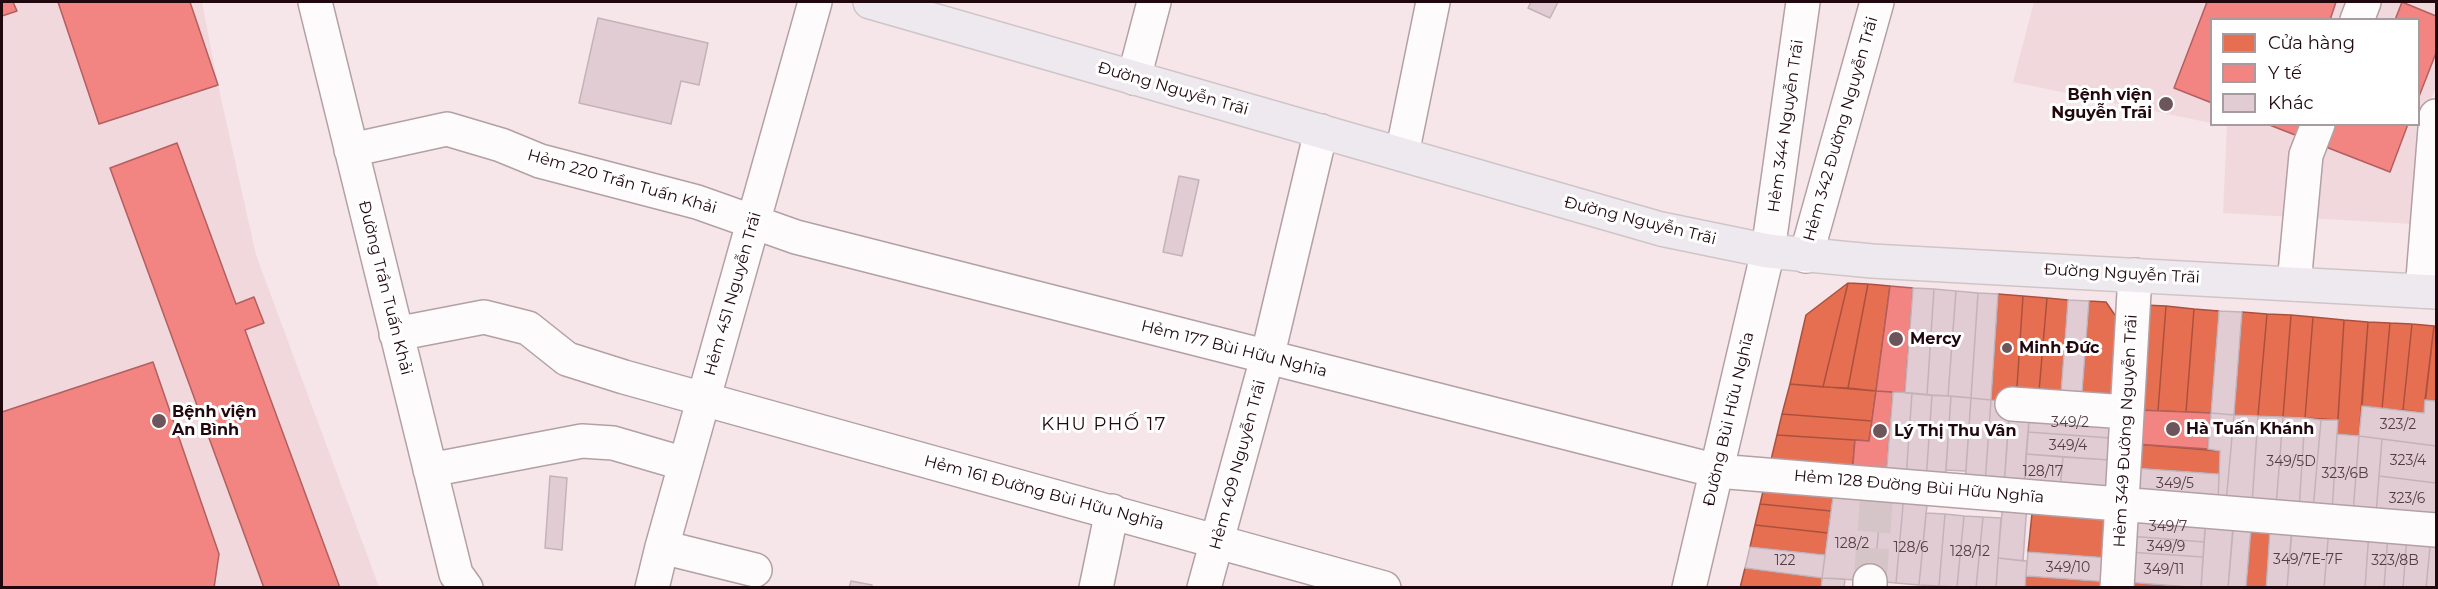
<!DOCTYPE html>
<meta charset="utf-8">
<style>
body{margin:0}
#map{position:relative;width:2438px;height:589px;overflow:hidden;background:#f6e6e9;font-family:Montserrat,sans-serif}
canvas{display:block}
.frame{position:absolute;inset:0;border:3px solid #21080e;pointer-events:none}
.legend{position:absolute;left:2210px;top:18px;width:210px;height:108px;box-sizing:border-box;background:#fff;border:2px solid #a69c9f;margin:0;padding:8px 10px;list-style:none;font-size:18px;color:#21080e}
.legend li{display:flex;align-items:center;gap:12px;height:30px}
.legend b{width:30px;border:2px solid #a69c9f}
</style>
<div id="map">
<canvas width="2438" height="589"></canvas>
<div class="frame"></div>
<ul class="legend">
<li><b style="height:16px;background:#e76f51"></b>Cửa hàng</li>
<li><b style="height:16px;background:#f28482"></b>Y tế</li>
<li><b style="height:16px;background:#e1ccd4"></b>Khác</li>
</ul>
</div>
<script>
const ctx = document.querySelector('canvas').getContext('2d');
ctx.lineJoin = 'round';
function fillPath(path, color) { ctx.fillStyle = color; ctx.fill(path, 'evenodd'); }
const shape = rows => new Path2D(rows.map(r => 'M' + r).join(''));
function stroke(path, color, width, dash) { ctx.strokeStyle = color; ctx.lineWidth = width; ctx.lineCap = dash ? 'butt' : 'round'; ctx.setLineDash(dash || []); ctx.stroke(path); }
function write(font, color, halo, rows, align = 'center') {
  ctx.font = font + ' Montserrat,sans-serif'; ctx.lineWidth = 6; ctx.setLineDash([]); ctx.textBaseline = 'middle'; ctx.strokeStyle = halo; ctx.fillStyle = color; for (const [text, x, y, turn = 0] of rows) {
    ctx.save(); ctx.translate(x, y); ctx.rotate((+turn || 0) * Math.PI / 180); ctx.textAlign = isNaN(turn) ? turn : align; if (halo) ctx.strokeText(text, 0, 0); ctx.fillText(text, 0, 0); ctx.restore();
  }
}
fillPath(shape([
 [2,2,202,2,218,85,256,255,379,587,2,587],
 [2034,2,2436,2,2436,87,2422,121,2412,224,2223,213,2227,126,2220,125,2418,124,2418,20,2212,20,2211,123,2013,82]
]), '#f1d8dc');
const shops = shape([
 [1848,283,1868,284,1848,388,1823,387,1848,283],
 [1848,283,1823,387,1790,384,1806,315,1848,283],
 [1868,284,1890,286,1876,391,1848,388,1868,284],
 [1998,294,2023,296,2016,402,1991,400,1998,294],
 [2023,296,2047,298,2038,403,2016,402,2023,296],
 [2047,298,2068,300,2060,405,2038,403,2047,298],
 [2089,301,2106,302,2119,321,2113,410,2081,407,2089,301],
 [2144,305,2166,306,2158,411,2137,410,2144,305],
 [2166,306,2194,309,2186,412,2158,411,2166,306],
 [2194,309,2219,311,2211,413,2186,412,2194,309],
 [2242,312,2267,314,2258,416,2234,415,2242,312],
 [2267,314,2291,315,2283,417,2258,416,2267,314],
 [2291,315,2313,317,2305,418,2283,417,2291,315],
 [2313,317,2344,320,2338,420,2305,418,2313,317],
 [2344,320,2368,322,2359,436,2337,434,2344,320],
 [2368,322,2390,323,2382,409,2362,406,2368,322],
 [2390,323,2412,324,2403,410,2382,409,2390,323],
 [2412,324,2434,326,2424,413,2403,410,2412,324],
 [2434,326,2436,326,2436,401,2425,400,2434,326],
 [1790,384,1876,391,1872,421,1782,414,1790,384],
 [1782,414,1872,421,1869,441,1777,435,1782,414],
 [1777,435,1855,440,1852,475,1769,468,1777,435],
 [2135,444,2220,451,2219,474,2134,468,2135,444],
 [1765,483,1834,489,1831,511,1760,504,1765,483],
 [1760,504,1831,511,1828,533,1755,525,1760,504],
 [2033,504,2113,509,2110,558,2028,552,2033,504],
 [2251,522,2270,530,2266,588,2246,588,2251,522],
 [1755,525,1828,533,1825,555,1750,547,1755,525],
 [1745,568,1822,578,1821,588,1740,588,1745,568],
 [2026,576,2109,582,2108,588,2025,588,2026,576],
 [2126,582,2199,588,2126,588,2126,582]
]);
fillPath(shops, '#e76f51');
stroke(shops, '#ac503d', 1.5);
const health = shape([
 [2,2,13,2,17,11,2,16,2,2],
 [58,2,190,2,218,85,99,124,58,2],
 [2207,2,2336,2,2330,20,2212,20,2212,103,2174,88,2207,2],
 [2402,2,2436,16,2436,53,2418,99,2418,20,2395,20,2402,2],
 [2267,124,2408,124,2390,172,2267,124],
 [177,143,236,304,254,297,264,323,245,330,340,588,264,588,110,168,177,143],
 [1890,286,1913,288,1905,393,1876,391,1890,286],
 [153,362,219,554,214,588,2,588,2,412,153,362],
 [1876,391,1893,392,1886,477,1852,475,1855,440,1869,441,1876,391],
 [2137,410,2211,413,2208,449,2135,444,2137,410]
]);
fillPath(health, '#f28482');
stroke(health, '#b35f5f', 1.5);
const building = shape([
 [1531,2,1558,2,1550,18,1528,8,1531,2],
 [598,18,708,43,699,85,681,81,671,124,579,103,598,18],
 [1179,176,1199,180,1182,256,1163,252,1179,176],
 [1913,288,1934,289,1927,395,1905,393,1913,288],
 [1934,289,1956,291,1948,396,1927,395,1934,289],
 [1956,291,1978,293,1971,398,1948,396,1956,291],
 [1978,293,1998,294,1991,400,1971,398,1978,293],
 [2068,300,2089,301,2081,407,2060,405,2068,300],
 [2219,311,2242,312,2234,415,2211,413,2219,311],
 [1893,392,1912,393,1906,479,1886,477,1893,392],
 [1912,393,1932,395,1926,481,1906,479,1912,393],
 [1932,395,1951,396,1945,482,1926,481,1932,395],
 [1951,396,1971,398,1966,471,1946,470,1951,396],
 [1971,398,1991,400,1985,484,1965,483,1971,398],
 [1991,400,2010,401,2004,486,1985,484,1991,400],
 [2425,400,2436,401,2436,446,2359,436,2362,406,2424,413,2425,400],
 [2010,406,2030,408,2024,488,2004,486,2010,406],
 [2030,408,2112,414,2110,438,2028,432,2030,408],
 [2211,413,2234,415,2226,503,2218,502,2220,451,2208,449,2211,413],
 [2234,415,2258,416,2252,505,2226,503,2234,415],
 [2258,416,2283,417,2276,507,2252,505,2258,416],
 [2283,417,2305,418,2299,509,2276,507,2283,417],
 [2305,418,2321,420,2313,510,2299,509,2305,418],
 [2321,420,2338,420,2332,512,2313,510,2321,420],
 [2028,432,2110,438,2109,460,2026,454,2028,432],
 [2337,434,2359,436,2353,513,2332,512,2337,434],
 [2359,436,2382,439,2376,515,2353,513,2359,436],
 [2382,439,2436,446,2436,483,2379,476,2382,439],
 [2026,454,2063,457,2060,490,2024,488,2026,454],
 [2063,457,2109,460,2105,489,2060,490,2063,457],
 [2134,468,2219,474,2218,502,2132,495,2134,468],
 [550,476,567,478,562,550,545,548,550,476],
 [2379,476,2436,483,2436,520,2376,515,2379,476],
 [1834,489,1882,492,1874,581,1822,578,1834,489],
 [1882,492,1904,494,1896,583,1874,581,1882,492],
 [1904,494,1928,495,1919,585,1896,583,1904,494],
 [2003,501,2027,503,2023,561,1998,558,2003,501],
 [2131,512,2206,518,2204,542,2129,536,2131,512],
 [1926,513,1945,514,1939,586,1919,585,1926,513],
 [1945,514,1964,516,1957,587,1939,586,1945,514],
 [1964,516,1983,517,1976,588,1957,587,1964,516],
 [1983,517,2001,518,1996,588,1976,588,1983,517],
 [2206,518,2234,520,2228,588,2201,588,2206,518],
 [2292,525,2329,528,2324,588,2287,588,2292,525],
 [2233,526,2251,528,2246,588,2228,588,2233,526],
 [2329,528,2369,532,2365,588,2324,588,2329,528],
 [2270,530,2292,532,2287,588,2266,588,2270,530],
 [2369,532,2388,534,2384,588,2365,588,2369,532],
 [2388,534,2407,535,2403,588,2384,588,2388,534],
 [2407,535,2431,537,2426,588,2403,588,2407,535],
 [2129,536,2204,542,2203,557,2128,552,2129,536],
 [2431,537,2436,538,2436,588,2426,588,2431,537],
 [1750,547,1825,555,1822,578,1745,568,1750,547],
 [2028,552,2110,558,2109,582,2026,576,2028,552],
 [2128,552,2203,557,2201,588,2126,582,2128,552],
 [1998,558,2027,561,2025,588,1996,588,1998,558],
 [1822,578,1845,579,1844,588,1821,588,1822,578],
 [851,581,872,585,872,588,849,588,851,581]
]);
fillPath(building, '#e1ccd4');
stroke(building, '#c4b2b9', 1.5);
stroke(shape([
 [1870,581,1877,492]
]), '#d6c5c8', 33, [33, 16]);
const minor = shape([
 [315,2,456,574,466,588],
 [2357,20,2364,2],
 [1134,78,1154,2],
 [351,150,447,129,501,145,540,161,697,202,796,237,1717,471,2436,530],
 [1402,154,1433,2],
 [1806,256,1877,2],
 [2294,284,2306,155,2318,124],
 [2422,291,2436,116],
 [396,334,484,317,528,328,567,359,624,377,1384,588],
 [2012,404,2127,412],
 [430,470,582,441,613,443,685,464],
 [662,547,755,570],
 [652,588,662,547,815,2],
 [1096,588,1112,511],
 [1204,588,1267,358,1321,131],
 [1689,588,1768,251,1803,2],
 [1870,588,1870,581],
 [2117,588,2135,275]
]);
const major = shape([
 [870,2,1661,229,1768,251,1872,261,2436,292]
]);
stroke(minor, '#b3a0a4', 36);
stroke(major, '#cfc5c7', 36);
stroke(minor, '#fefbfc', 33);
stroke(major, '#eee9ef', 33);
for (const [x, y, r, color] of [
 [2166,104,8,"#6c565b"],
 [1896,339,8,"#6c565b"],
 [2007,348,6,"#6c565b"],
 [159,421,8,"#6c565b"],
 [2173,429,8,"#6c565b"],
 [1880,431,8,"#6c565b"]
]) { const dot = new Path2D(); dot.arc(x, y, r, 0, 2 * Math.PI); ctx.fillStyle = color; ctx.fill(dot); stroke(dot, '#fff', 2); }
write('14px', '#543c43', null, [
 ["349/2",2070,423],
 ["323/2",2398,425],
 ["349/4",2068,446],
 ["323/4",2408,461],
 ["349/5D",2291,462],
 ["128/17",2043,472],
 ["323/6B",2345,474],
 ["349/5",2175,484],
 ["323/6",2407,499],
 ["349/7",2168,527],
 ["128/2",1852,544],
 ["349/9",2166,547],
 ["128/6",1911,548],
 ["128/12",1970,552],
 ["349/7E-7F",2308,560],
 ["122",1785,561],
 ["323/8B",2395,561],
 ["349/10",2068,568],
 ["349/11",2164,570]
]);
write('16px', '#21080e', '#fff', [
 ["Đường Nguyễn Trãi",1173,89,16],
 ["Hẻm 344 Nguyễn Trãi",1786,126,-82],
 ["Hẻm 342 Đường Nguyễn Trãi",1841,129,-74],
 ["Hẻm 220 Trần Tuấn Khải",622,182,16],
 ["Đường Nguyễn Trãi",1640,221,14],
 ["Đường Nguyễn Trãi",2122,274,3],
 ["Đường Trần Tuấn Khải",385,288,76],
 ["Hẻm 451 Nguyễn Trãi",733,294,-74],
 ["Hẻm 177 Bùi Hữu Nghĩa",1234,349,14],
 ["Đường Bùi Hữu Nghĩa",1729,419,-77],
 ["Hẻm 349 Đường Nguyễn Trãi",2126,431,-87],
 ["Hẻm 409 Nguyễn Trãi",1238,465,-75],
 ["Hẻm 128 Đường Bùi Hữu Nghĩa",1919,487,5],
 ["Hẻm 161 Đường Bùi Hữu Nghĩa",1044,493,15]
]);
write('bold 16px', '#21080e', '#fff', [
 ["Bệnh viện",2152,95,"right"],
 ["Nguyễn Trãi",2152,113,"right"],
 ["Mercy",1910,339],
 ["Minh Đức",2019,348],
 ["Bệnh viện",172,412],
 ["An Bình",172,430],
 ["Hà Tuấn Khánh",2186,429],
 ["Lý Thị Thu Vân",1894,431]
], 'left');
ctx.letterSpacing = '1.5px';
write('18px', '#21080e', '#fff', [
 ["KHU PHỐ 17",1104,425]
]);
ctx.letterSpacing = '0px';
</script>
